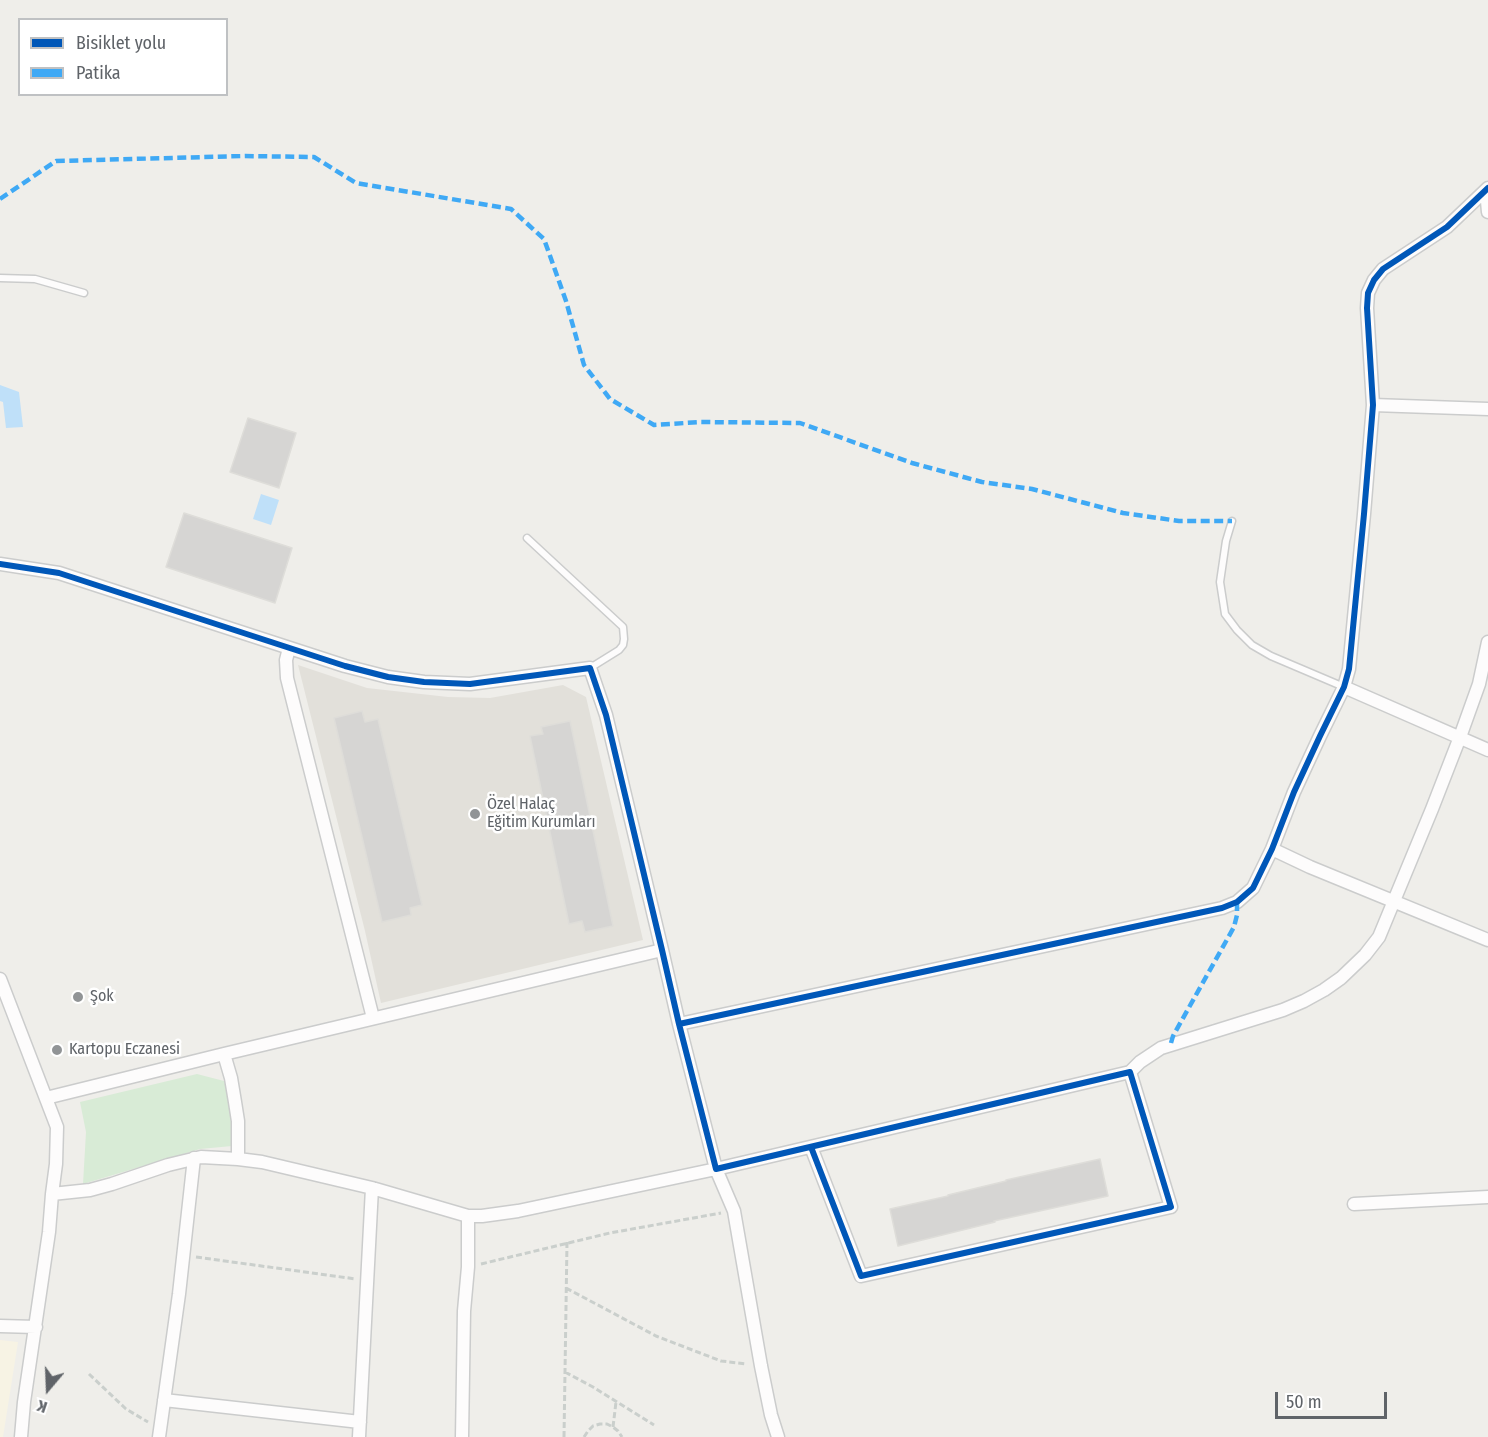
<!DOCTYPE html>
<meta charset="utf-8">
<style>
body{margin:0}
#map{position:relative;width:1488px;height:1437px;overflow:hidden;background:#efeeea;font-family:"Fira Sans Condensed",sans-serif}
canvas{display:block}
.legend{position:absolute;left:18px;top:18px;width:210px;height:78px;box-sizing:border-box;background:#fff;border:2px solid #bfc1c3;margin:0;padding:8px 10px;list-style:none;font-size:18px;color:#5f6368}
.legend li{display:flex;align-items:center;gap:12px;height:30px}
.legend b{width:30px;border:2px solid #bfc1c3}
.north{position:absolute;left:18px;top:1359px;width:60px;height:60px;-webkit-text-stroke:4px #fff;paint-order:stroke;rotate:199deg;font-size:16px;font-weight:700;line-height:24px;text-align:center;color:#5f6368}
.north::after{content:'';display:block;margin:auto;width:21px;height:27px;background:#5f6368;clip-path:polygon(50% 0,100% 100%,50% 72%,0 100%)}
.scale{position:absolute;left:1275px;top:1392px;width:112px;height:27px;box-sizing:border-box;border:3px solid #5f6368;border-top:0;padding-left:8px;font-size:18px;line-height:21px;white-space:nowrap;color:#5f6368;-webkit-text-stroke:4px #fff;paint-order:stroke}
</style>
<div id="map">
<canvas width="1488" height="1437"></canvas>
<ul class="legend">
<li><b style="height:8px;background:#0057b8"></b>Bisiklet yolu</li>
<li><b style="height:8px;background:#3fa9f5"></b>Patika</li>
</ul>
<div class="north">K</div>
<div class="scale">50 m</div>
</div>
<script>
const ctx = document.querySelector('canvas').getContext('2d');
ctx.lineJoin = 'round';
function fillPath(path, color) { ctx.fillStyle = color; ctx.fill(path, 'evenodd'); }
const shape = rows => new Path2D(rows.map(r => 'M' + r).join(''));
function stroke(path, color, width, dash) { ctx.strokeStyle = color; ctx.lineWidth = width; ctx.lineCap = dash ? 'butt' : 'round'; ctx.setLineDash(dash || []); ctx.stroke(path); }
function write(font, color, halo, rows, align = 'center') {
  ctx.font = font + ' "Fira Sans Condensed",sans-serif'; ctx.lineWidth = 5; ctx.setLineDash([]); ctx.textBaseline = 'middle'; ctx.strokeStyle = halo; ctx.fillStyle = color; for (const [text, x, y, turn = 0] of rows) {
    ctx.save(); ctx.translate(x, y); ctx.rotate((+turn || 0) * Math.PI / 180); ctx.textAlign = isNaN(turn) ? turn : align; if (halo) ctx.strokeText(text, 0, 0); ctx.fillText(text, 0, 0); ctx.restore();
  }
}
fillPath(shape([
 [0,1340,18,1342,3,1437,0,1437]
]), '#f7f3e4');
fillPath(shape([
 [298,665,367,688,448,697,490,698,563,685,586,697,643,940,381,1003,365,931]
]), '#e2e0da');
fillPath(shape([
 [197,1074,224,1081,233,1106,232,1146,200,1149,83,1184,86,1132,80,1102]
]), '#d8ebd6');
fillPath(shape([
 [0,385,19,392,23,427,6,428,3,402,0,401],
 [261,494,279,500,271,525,253,519]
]), '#bfe0f9');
const building = shape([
 [248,418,296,433,279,488,230,472,248,418],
 [184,513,292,548,275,603,166,567,184,513],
 [362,711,365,722,378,719,422,905,410,908,411,915,382,922,334,718,362,711],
 [570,721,613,926,585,932,582,921,569,924,530,736,543,734,541,727,570,721],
 [1100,1159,1108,1196,994,1221,995,1222,898,1246,890,1209,948,1196,948,1195,1006,1181,1006,1180,1100,1159]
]);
fillPath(building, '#d6d5d3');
stroke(building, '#deddd9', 1.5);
const lane = shape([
 [0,278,35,279,84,293],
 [1232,521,1226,541,1220,582,1225,614,1237,630,1252,645,1271,656,1344,687],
 [527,538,623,627,624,639,623,645,619,650,590,668]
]);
const street = shape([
 [1486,190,1488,212],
 [1373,405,1488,409],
 [0,564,59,573,345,666,388,677,424,682,470,684,590,668,606,715,662,950,679,1024,716,1169,1130,1072,1171,1207,861,1276,811,1147],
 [289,648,286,660,287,678,373,1018],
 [1344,687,1488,750],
 [1272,849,1310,867,1488,940],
 [0,979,57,1127,56,1164,52,1194,49,1232,24,1402,21,1437],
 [679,1024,1222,908,1237,902,1253,888,1272,849,1294,792,1320,736,1344,687,1349,669,1364,514,1373,405,1367,308,1368,293,1374,280,1383,269,1447,227,1488,188],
 [224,1054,231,1078,235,1102,238,1121,238,1159],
 [1130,1072,1140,1062,1161,1048,1283,1010,1304,1001,1324,990,1341,978,1365,955,1379,937,1432,809,1460,737,1479,684,1488,642],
 [46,1098,224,1054,662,950],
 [52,1194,90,1190,112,1184,168,1165,201,1157,238,1159,262,1162,372,1188,468,1216,482,1216,518,1211,716,1169,734,1211,761,1366,771,1415,778,1437],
 [1354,1204,1488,1197],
 [0,1326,36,1327],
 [164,1400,360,1422],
 [159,1437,179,1294,194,1158],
 [359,1437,372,1188],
 [462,1437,464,1311,468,1267,468,1216]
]);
stroke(lane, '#cbcccc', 9);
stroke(street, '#cbcccc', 15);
stroke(shape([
 [196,1257,356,1279],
 [481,1264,610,1233,721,1213],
 [566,1288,656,1336,721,1361,747,1364],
 [565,1372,593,1387,654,1425],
 [89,1374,126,1409,148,1422],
 [613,1427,616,1402],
 [564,1437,567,1242],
 [584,1437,588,1431,593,1426,600,1424,607,1424,613,1427,618,1431,622,1437]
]), '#cacfcc', 3, [6, 3]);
stroke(lane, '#fdfcfc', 6);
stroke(street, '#fdfcfc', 12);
stroke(shape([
 [0,199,56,161,245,156,314,157,356,183,511,209,544,239,566,301,584,365,610,399,654,425,701,422,800,423,912,463,982,482,1032,489,1123,513,1179,521,1232,521],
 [1171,1043,1173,1036,1234,927,1237,915,1237,902]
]), '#3fa9f5', 4.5, [9, 4.5]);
stroke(shape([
 [0,564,59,573,345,666,388,677,424,682,470,684,590,668,606,715,662,950,679,1024,716,1169,1130,1072,1171,1207,861,1276,811,1147],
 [679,1024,1222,908,1237,902,1253,888,1272,849,1294,792,1320,736,1344,687,1349,669,1364,514,1373,405,1367,308,1368,293,1374,280,1383,269,1447,227,1488,188]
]), '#0057b8', 6);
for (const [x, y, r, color] of [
 [475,814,6,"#919496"],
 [78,997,6,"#919496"],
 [57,1050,6,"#919496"]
]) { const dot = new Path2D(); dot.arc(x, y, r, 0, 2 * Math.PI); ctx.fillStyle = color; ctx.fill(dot); stroke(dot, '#fff', 2); }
write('16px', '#5f6368', '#fff', [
 ["Özel Halaç",487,805],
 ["Eğitim Kurumları",487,823],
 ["Şok",90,997],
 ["Kartopu Eczanesi",69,1050]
], 'left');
</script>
